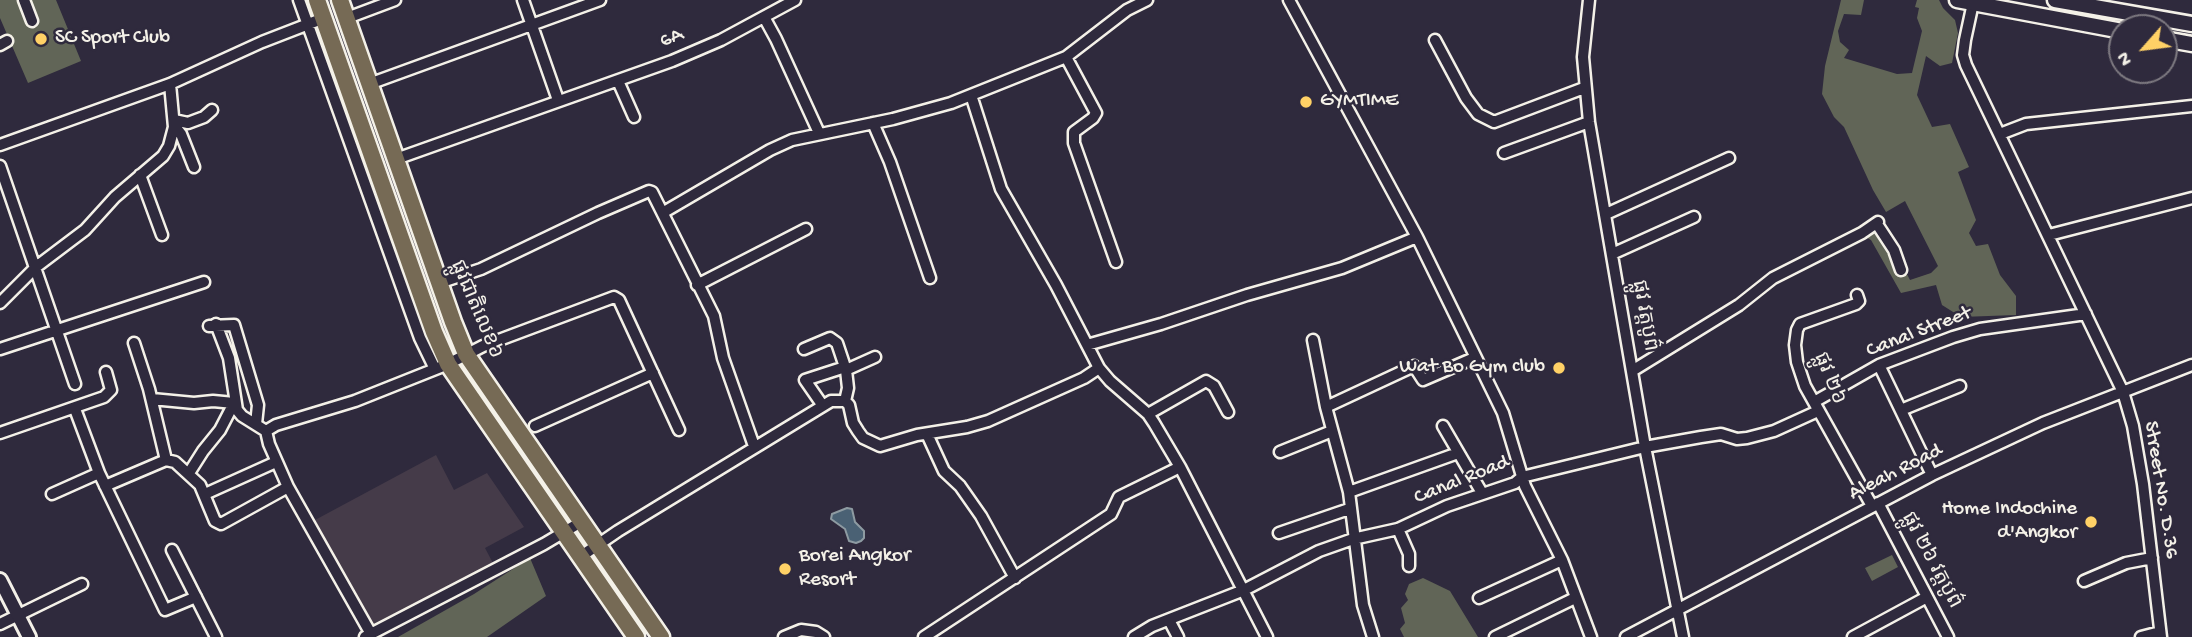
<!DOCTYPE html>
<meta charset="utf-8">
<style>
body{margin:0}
#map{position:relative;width:2192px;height:637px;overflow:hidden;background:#2f2a3d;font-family:"Gochi Hand",sans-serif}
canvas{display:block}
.north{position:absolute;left:2108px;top:14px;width:70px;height:70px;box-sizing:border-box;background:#2f2a3d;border:2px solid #7e7a81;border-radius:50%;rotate:242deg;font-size:19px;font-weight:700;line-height:28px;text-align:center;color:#f4f1e8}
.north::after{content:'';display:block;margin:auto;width:24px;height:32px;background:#ffd166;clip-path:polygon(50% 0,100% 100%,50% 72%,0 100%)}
</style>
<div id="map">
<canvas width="2192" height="637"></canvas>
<div class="north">N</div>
</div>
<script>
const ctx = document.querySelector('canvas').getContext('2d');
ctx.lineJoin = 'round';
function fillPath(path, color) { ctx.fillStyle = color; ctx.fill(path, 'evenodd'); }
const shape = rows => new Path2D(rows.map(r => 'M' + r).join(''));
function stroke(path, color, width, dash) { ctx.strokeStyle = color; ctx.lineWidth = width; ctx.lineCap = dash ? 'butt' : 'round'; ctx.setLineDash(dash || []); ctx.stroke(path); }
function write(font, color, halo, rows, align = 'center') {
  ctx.font = font + ' "Gochi Hand","Noto Sans Khmer",sans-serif'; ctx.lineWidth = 5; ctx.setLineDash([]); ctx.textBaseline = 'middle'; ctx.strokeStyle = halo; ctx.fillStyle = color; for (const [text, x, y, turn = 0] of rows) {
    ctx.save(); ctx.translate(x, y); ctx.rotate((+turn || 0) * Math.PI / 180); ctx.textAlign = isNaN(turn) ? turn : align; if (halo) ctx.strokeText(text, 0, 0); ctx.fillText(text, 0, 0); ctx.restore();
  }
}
fillPath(shape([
 [436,455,454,490,487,473,524,527,485,548,494,565,373,630,315,520]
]), '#453b49');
fillPath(shape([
 [0,0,56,0,81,61,28,83,0,18],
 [1841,0,1864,0,1861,15,1844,14,1838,31,1840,42,1849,50,1844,58,1897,74,1912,73,1922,31,1917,18,1919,8,1915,7,1917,0,1939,0,1943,8,1955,20,1958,33,1952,63,1940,66,1926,56,1917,95,1932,127,1950,124,1969,167,1958,172,1976,220,1969,233,1976,246,1988,244,2000,275,2016,296,2016,315,1961,317,1942,305,1936,285,1901,293,1871,240,1862,235,1881,224,1910,280,1931,273,1938,266,1905,201,1886,212,1873,190,1844,127,1834,117,1822,94,1825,66],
 [1892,555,1898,567,1872,581,1865,568],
 [530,558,546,596,487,637,398,637,474,594],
 [1423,578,1450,591,1478,637,1404,637,1400,629,1405,623,1401,608,1408,600,1405,594,1409,584]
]), '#616557');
const water = shape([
 [847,508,852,509,855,522,864,531,864,538,861,541,856,543,849,541,845,529,831,519,832,514,847,508]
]);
fillPath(water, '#4a6174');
stroke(water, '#8e9ba2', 2);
const minor = shape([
 [24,0,32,21],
 [299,0,420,338,435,369],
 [523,0,558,100],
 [1289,0,1417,237,1503,413,1525,486,1562,560,1591,637],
 [1589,0,1583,57,1589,122,1645,447,1683,637],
 [1973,3,1965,40,1963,55,1966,65,2123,392,2133,426,2143,484,2161,637],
 [764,17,776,39,819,133],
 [347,18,395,0],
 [1435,40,1466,98,1478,114,1494,122,1584,88],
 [0,45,7,41],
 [1066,57,1096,113,1093,118,1074,132,1074,143,1116,262],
 [618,81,634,117],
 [369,84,600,0],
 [971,95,1001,189,1056,285,1099,368,1110,381,1148,414,1154,423,1180,467,1267,637],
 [174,120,188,123,204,117,212,110],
 [873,123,890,162,930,278],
 [174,125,181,134,194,167],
 [2000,134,2026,124,2192,106],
 [0,145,170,84,262,42,324,18],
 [1504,153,1589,122],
 [396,159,672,61,721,40,795,0],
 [0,166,75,384],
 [140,175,162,235],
 [664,212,770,150,792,140,893,119,951,103,1066,57,1127,10,1147,0],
 [1606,214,1729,158],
 [1877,224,1894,250,1901,270],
 [2049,235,2192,198],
 [1612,254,1694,217],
 [439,283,481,269,598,213,649,191,652,192,714,316,723,358,754,446],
 [697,285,806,229],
 [1857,295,1859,301,1856,304,1800,324,1797,330,1795,345,1797,362,1805,386,1872,506],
 [0,303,36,267,85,230,115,197,163,156,169,146,174,127,170,84],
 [216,324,229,358,237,410,242,416,266,431,269,444,288,487,371,634],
 [209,326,234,325,258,405,256,424],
 [1313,340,1326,407,1349,492,1363,605,1373,637],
 [134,343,149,389,166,460],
 [1087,345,1161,324,1247,295,1342,268,1417,237],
 [0,349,204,282],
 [804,349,830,338,837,343,846,370,848,388,845,401],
 [1879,365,1932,475],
 [846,370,875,357],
 [1632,371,1739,305,1773,278,1862,233,1878,222],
 [152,399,194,403,213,401,234,403,220,430,203,451,189,473],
 [1814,402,1879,365,1953,337,1980,329,2086,314],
 [823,406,805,380,845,367],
 [1326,407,1414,366,1423,380,1474,358],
 [1901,410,1960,386],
 [1148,414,1206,381,1214,386,1228,412],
 [535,426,653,373],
 [1443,426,1482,493],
 [266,431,276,425,355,401,448,364,483,346,614,297,619,300,679,430],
 [0,433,104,397,111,390,106,372],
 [927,434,944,471,960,486,981,516,1015,578],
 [1280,452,1332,431],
 [99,473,165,610,196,597],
 [105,486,166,460,175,462,200,485,215,521,221,524,288,487],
 [1349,492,1458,453],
 [52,494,99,473,75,409],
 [205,494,276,462],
 [1878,503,1948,637],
 [1398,529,1409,554,1409,566],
 [1279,533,1349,509],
 [172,550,216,637],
 [580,557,618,531,831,401,845,401,849,405,853,423,858,431,863,438,880,446,917,435,967,427,988,421,1084,378,1099,368],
 [2084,581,2126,563,2152,558],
 [1479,598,1562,560],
 [1169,620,1178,637],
 [0,624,82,584],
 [365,637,544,544,581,522],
 [784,637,801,630,816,632,824,637],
 [924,637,1111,514,1119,497,1180,467],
 [1134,637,1152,626,1244,590,1319,551,1353,539,1398,529,1447,506,1515,483,1522,477,1645,447,1701,437,1721,434,1737,439,1747,438,1774,431,1818,411],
 [1495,637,1575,598],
 [1626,637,1932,475,2043,423,2192,365],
 [1853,637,1927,597],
 [2141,637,2160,632]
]);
const tertiary = shape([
 [0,580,29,637]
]);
const secondary = shape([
 [1957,0,2122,31],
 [2055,0,2192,24],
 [2164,39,2192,44]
]);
const primary = shape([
 [317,0,434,332,448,364,636,637],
 [340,0,453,322,466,354,661,637]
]);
stroke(minor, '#f4f1e8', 15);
stroke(tertiary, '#f4f1e8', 18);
stroke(secondary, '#f4f1e8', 19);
stroke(primary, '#f4f1e8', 21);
stroke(minor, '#2f2a3d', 10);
stroke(tertiary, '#2f2a3d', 12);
stroke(secondary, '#2f2a3d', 14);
stroke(primary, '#766a55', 16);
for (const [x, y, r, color] of [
 [41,39,7,"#ffd166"],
 [1306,102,7,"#ffd166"],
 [1559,368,7,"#ffd166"],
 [2091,522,7,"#ffd166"],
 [785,569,7,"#ffd166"]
]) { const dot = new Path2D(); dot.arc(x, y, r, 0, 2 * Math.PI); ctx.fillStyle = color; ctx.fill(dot); stroke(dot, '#2f2a3d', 2.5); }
write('21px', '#f4f1e8', '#2f2a3d', [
 ["SC Sport Club",55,39],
 ["GYMTIME",1320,102],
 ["Wat Bo Gym club",1545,368,"right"],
 ["Home Indochine",2077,510,"right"],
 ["d'Angkor",2077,534,"right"],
 ["Borei Angkor",799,557],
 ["Resort",799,581]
], 'left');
write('21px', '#f4f1e8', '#2f2a3d', [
 ["6A",672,39,-22],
 ["ផ្លូវជាតិលេខ៦",475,310,67],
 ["ផ្លូវ វត្តបូព៌",1643,316,80],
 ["Canal Street",1919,333,-21],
 ["ផ្លូវ ២៦",1828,379,68],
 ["Aleah Road",1896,473,-27],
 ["Canal Road",1462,481,-22],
 ["Street No. D.36",2160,490,81],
 ["ផ្លូវ ២៦ វត្តបូព៌",1930,561,62]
]);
</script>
